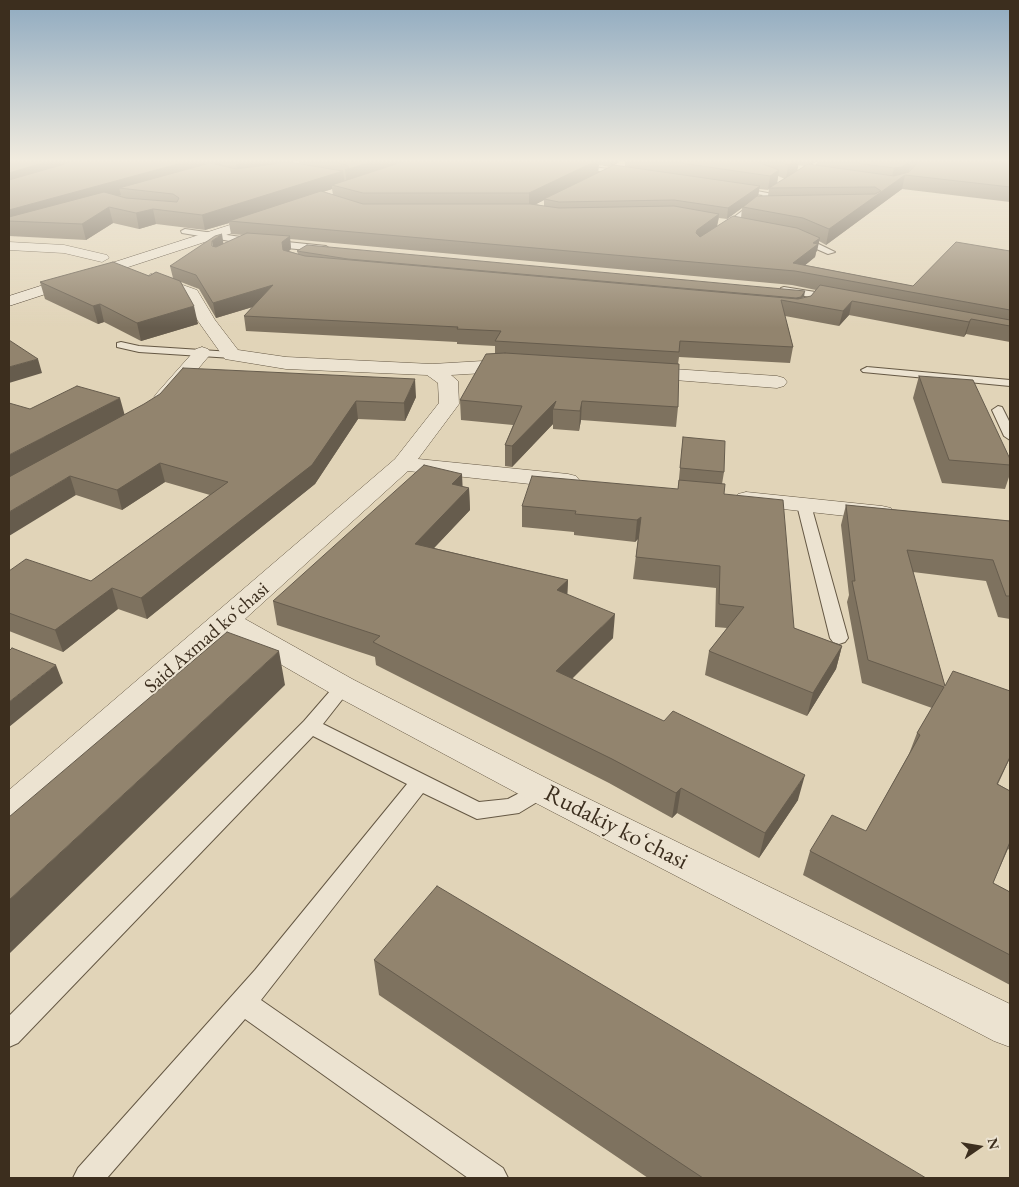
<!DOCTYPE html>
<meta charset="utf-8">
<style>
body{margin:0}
#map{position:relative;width:1019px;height:1187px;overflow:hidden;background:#e1d4b8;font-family:"EB Garamond",serif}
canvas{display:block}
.frame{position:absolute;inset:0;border:10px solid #3c2e1e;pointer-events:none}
.north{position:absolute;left:954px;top:1122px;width:50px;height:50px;-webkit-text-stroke:4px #ece3d1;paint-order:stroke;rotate:77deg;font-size:14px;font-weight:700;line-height:20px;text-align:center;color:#3c2e1e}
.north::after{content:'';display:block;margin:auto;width:18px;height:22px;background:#3c2e1e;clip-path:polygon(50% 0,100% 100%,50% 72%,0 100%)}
</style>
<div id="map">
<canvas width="1019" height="1187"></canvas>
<div class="frame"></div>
<div class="north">N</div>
</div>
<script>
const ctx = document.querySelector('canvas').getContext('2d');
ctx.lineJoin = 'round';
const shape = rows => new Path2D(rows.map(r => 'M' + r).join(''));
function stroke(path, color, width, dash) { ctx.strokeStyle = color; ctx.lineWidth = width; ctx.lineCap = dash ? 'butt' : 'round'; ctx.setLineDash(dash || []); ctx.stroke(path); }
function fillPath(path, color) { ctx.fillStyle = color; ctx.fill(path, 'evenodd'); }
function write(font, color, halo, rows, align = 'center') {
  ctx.font = font + ' "EB Garamond",serif'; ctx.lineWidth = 4; ctx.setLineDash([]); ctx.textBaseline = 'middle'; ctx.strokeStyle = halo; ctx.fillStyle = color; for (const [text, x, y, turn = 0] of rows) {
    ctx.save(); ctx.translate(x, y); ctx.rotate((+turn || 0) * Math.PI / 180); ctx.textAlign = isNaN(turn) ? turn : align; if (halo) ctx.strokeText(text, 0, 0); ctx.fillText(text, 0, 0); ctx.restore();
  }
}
const lane = shape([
 [575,165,627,171,630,173,627,175,577,168,575,165],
 [735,187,773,194,736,223,743,224,743,228,740,228,725,224,763,195,735,191,735,187],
 [185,229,248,238,326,246,330,249,326,252,248,244,182,233,181,231,185,229],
 [796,236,802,236,835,252,828,254,796,240,796,236],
 [784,287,834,295,839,298,834,301,781,292,781,288,784,287],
 [121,342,139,346,232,352,237,355,232,358,139,352,117,347,117,343,121,342],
 [867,367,1010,380,1010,386,863,372,861,370,867,367],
 [998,406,1002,407,1010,423,1010,440,1004,436,992,410,998,406],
 [804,501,811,505,848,638,845,642,839,644,833,642,830,638,797,505,804,501],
 [343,681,349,683,352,687,323,724,479,802,508,799,540,782,547,784,550,790,547,796,519,813,477,819,423,793,261,1000,503,1168,508,1178,468,1178,245,1019,107,1178,73,1178,78,1168,255,970,407,784,313,736,18,1043,9,1047,9,1016,304,721,337,683,343,681]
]);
const street = shape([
 [9,242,64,245,107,255,109,258,102,262,64,253,9,250,9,242],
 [151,274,197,290,215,320,238,350,286,357,432,364,517,359,524,361,526,365,524,369,517,371,451,375,458,381,459,404,418,459,568,474,576,476,580,481,576,486,568,488,408,471,245,619,354,680,552,781,1010,1004,1010,1047,994,1041,528,799,332,694,228,634,22,821,9,825,9,790,395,459,439,403,438,383,427,375,286,369,225,359,198,321,185,296,146,282,143,279,151,274],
 [202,347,208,349,211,353,208,357,171,401,164,403,157,401,154,397,157,393,196,349,202,347],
 [643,367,777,376,784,378,787,382,784,386,777,388,636,377,633,373,636,369,643,367],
 [746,492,882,506,891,508,894,513,891,518,882,520,738,504,734,499,738,494,746,492]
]);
const secondary = shape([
 [264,214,271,218,269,221,9,306,9,296,264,214]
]);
stroke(lane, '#655844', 2);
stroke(street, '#655844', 1);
stroke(secondary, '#3c2e1e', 1);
fillPath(lane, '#ece3d1');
fillPath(street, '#ece3d1');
fillPath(secondary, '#ece3d1');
fillPath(shape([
 [9,161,293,161,292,163,299,164,299,161,620,161,613,166,625,167,625,161,817,161,811,165,816,165,817,161,1010,161,1010,202,902,189,826,245,819,241,815,257,805,265,913,286,1010,251,1010,342,966,334,964,337,849,315,839,326,785,316,793,347,790,363,679,357,678,364,678,407,676,427,581,420,579,431,553,429,553,424,512,467,505,466,505,445,513,425,461,420,460,400,495,354,495,346,457,344,457,342,246,331,244,316,253,307,216,318,199,289,181,282,198,324,141,341,104,322,98,324,45,299,40,282,149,276,173,278,170,266,224,244,243,235,231,234,229,223,205,230,156,224,139,229,113,223,86,240,9,236],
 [599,165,610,167,598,173],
 [798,165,804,166,797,171],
 [778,176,785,179,777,183],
 [332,189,333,195,323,192],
 [759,189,768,190,769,189,768,196,758,196],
 [544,200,544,206,536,204],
 [742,208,741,218,717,226,719,218,727,219],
 [290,239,792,285,816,290,811,296,804,298,297,251,298,254,289,251,291,249],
 [919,376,1010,459,1010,474,1005,489,942,483,913,398],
 [416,397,405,421,358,419,315,484,147,619,118,609,63,652,9,631,9,571,91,581,210,495,165,482,122,510,76,495,30,409,124,415],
 [683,437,724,472,722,484,724,494,794,628,842,646,836,669,807,716,705,675,709,651,727,628,715,627,716,588,633,579,638,539,635,542,574,535,574,532,522,527,522,506,678,489],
 [463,487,469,488,470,510,434,548,568,580,567,594,613,638,572,679,798,800,759,858,677,813,672,818,609,783,376,665,375,657,277,625,273,601],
 [846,505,1010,521,1010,619,998,617,986,581,913,572,945,686,1010,758,998,784,1010,791,1010,850,1008,849,993,883,1010,892,1010,985,803,875,810,851,866,831,909,754,917,733,932,708,862,683,847,602,849,595,841,525],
 [374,960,926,1178,648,1178,379,995]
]), '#7e725f');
fillPath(shape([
 [49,161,66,161,68,170,9,188,9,173],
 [189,161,221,161,222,166,119,188,121,195,25,222,9,221,9,210],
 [234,161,293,161,288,168,238,175,236,162],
 [374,161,417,161,347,184,345,170],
 [596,161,599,161,598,173,544,199,544,200,529,208,529,193],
 [611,161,620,161,611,167],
 [795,161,799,161,797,173,786,179,788,165],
 [809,161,817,161,808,167],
 [909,161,911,161,909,173,905,175,902,189,826,245,829,229,896,181,891,182,894,168],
 [779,170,777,184,769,188,768,190,770,176],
 [343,171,345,185,332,185,332,189,232,221,229,221,229,223,205,230,202,215],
 [760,186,758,196,727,219,728,208],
 [109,207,113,223,86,240,82,224],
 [153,209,156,224,139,229,136,213],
 [719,214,717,226,695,243,696,233,697,230],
 [222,234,224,247,214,254,212,241],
 [290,236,291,249,284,255,283,250,282,242],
 [820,238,817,251,816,252,815,257,797,272,793,263,813,243],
 [273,285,275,300,216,318,213,303],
 [805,291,804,297,795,302,796,298],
 [852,301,849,315,839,326,843,311],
 [100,304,104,322,98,324,93,306],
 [194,306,198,324,141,341,137,323],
 [971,319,966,334,964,337,969,322],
 [38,359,42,373,9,383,9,367],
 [415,379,416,397,405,421,404,403],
 [120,398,125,416,9,478,9,455],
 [356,401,358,419,315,484,147,619,141,598],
 [556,401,553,409,553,424,512,467,512,446],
 [582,401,581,420,579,431,580,411],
 [160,463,165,482,122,510,117,490],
 [462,474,463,495,469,488,470,510,417,566,415,544,452,484],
 [70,476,76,495,9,536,9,512],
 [641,517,639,538,635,542,637,520],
 [568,580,567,603,557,590],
 [112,588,118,609,63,652,55,630],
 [615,614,613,638,555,695,556,671],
 [842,646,836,669,807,716,813,693],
 [279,651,285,685,9,954,9,900],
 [56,665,63,683,9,727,9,702],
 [805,775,798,800,759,858,765,833],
 [681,788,677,813,672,818,676,793]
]), '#665c4d');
const building = shape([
 [9,161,49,161,9,173,9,161],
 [69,161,189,161,9,210,9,180,68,163,69,161],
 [326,161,374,161,345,170,349,168,347,165,326,161],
 [405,161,596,161,529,193,363,193,332,185,405,161],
 [667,161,755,161,779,170,770,176,667,161],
 [777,161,795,161,788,165,777,161],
 [841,161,909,161,902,167,894,168,841,161],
 [919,161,1010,161,1010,187,905,175,829,229,803,218,743,207,757,196,875,194,881,191,875,187,769,188,808,164,894,176,909,172,919,161],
 [289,162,343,171,202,215,153,209,136,213,109,207,82,224,9,221,9,217,104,192,126,198,177,202,179,198,173,194,119,188,210,163,236,169,289,162],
 [614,165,760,186,728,208,674,200,559,202,544,199,614,165],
 [321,191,363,204,530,204,559,208,674,206,719,214,697,230,696,233,700,237,733,216,797,228,820,238,813,243,818,244,793,263,913,286,956,242,1010,251,1010,310,795,271,229,221,321,191],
 [247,233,290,236,282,242,283,250,305,256,798,299,811,296,820,285,1010,320,1010,326,971,319,969,322,852,301,843,311,781,300,793,347,680,341,679,352,495,341,501,331,457,329,458,327,244,316,273,285,213,303,196,275,170,266,215,236,222,234,212,241,212,246,216,247,247,233],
 [307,245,805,291,801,297,796,298,348,259,297,251,307,245],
 [113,262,149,276,156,272,180,281,194,306,137,323,100,304,93,306,40,282,113,262],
 [9,340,38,359,9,367,9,340],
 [505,353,679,364,678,407,582,401,580,411,553,409,556,401,512,446,505,445,522,406,460,400,486,354,505,353],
 [183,368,415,379,404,403,356,401,312,465,141,598,112,588,55,630,9,613,9,571,26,559,91,581,228,482,160,463,117,490,70,476,9,512,9,477,144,404,160,394,183,368],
 [919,376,973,380,1010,459,1010,465,949,460,919,376],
 [77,386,120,398,9,455,9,403,30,409,77,386],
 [683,437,725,441,724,472,680,468,683,437],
 [424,465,462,474,452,484,469,488,415,544,568,580,557,590,615,614,556,671,664,721,673,711,805,775,765,833,681,788,676,793,612,759,373,642,380,636,273,601,424,465],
 [532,476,678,489,679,480,725,484,724,494,783,500,794,628,842,646,813,693,709,651,744,607,719,604,720,566,636,557,641,517,637,520,575,514,576,511,522,506,532,476],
 [846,505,1010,521,1010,596,1006,596,993,560,907,550,945,686,953,671,1010,691,1010,757,997,784,1010,791,1010,842,993,883,1010,892,1010,955,810,851,832,815,866,831,920,735,917,733,944,687,868,660,852,581,855,581,846,505],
 [227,632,279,651,9,900,9,817,227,632],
 [12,648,56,665,9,702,9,651,12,648],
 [437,886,926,1178,703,1178,374,960,437,886]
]);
fillPath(building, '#92846e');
stroke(building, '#665c4d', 1);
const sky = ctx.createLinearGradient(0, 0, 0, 328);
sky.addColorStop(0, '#8faac0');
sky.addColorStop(0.49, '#f2ecdf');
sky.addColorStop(1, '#f2ecdf00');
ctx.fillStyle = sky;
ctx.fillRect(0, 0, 1019, 328);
write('20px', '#3c2e1e', '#ece3d1', [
 ["Said Axmad koʻchasi",207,638,-41]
]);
write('24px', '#3c2e1e', '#ece3d1', [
 ["Rudakiy koʻchasi",616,828,27]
]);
</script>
